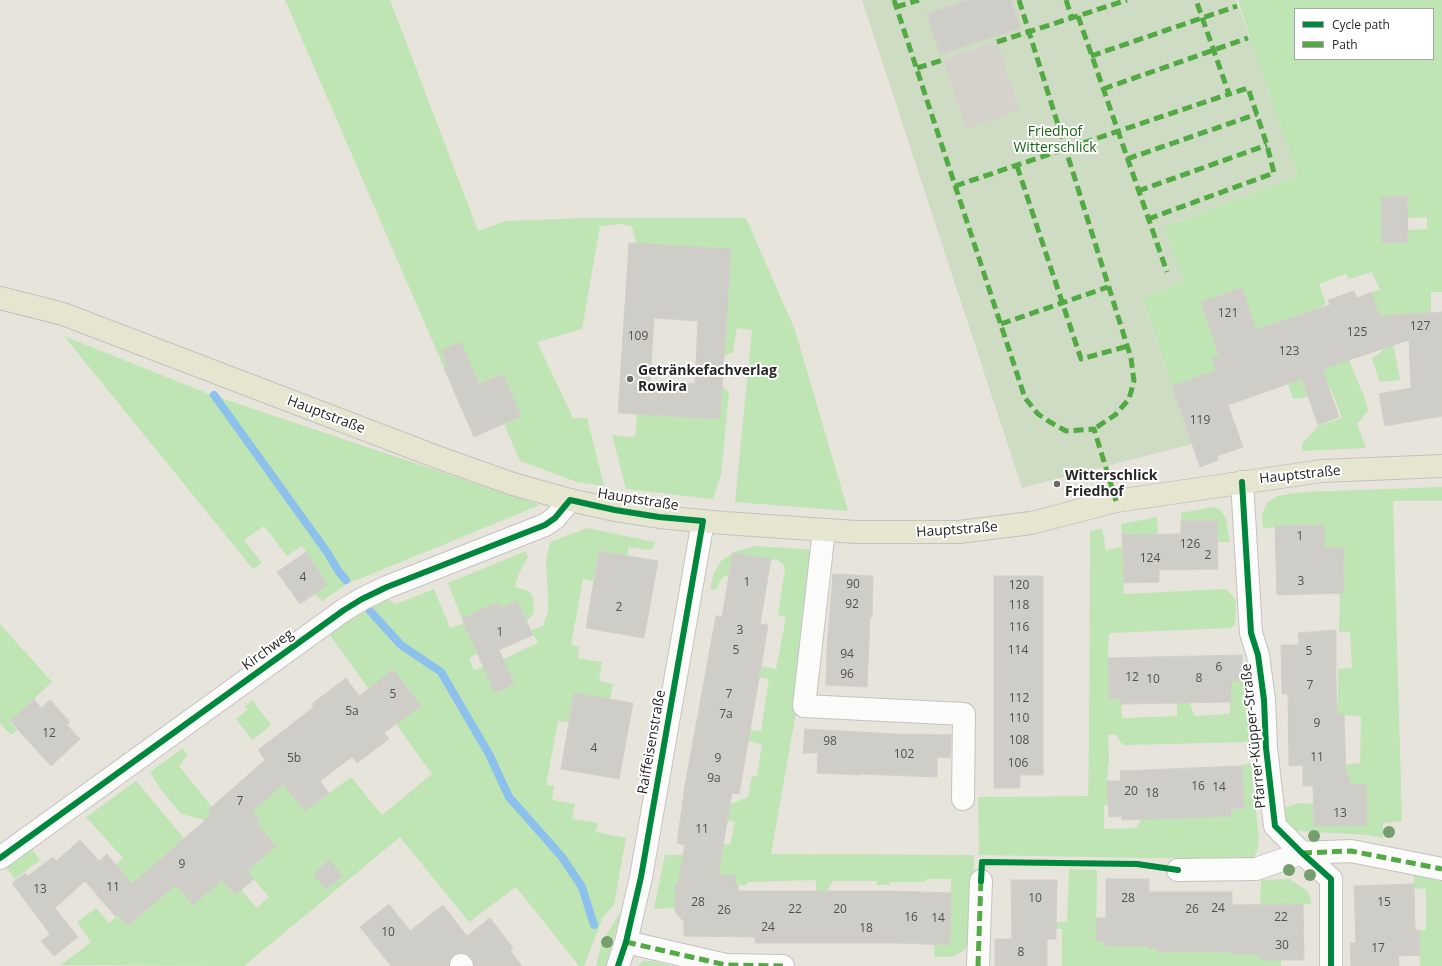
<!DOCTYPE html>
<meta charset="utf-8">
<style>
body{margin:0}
#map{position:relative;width:1442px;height:966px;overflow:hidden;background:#e7e4dc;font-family:"Open Sans",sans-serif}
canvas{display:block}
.legend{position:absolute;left:1294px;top:8px;width:140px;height:52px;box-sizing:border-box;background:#fff;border:1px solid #a9a9a9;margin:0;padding:5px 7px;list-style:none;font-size:12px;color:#272727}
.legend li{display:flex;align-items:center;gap:8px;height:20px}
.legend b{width:20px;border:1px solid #a9a9a9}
</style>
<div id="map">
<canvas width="1442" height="966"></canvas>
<ul class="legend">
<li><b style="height:5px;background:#00873e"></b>Cycle path</li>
<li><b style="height:5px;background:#53aa44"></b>Path</li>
</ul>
</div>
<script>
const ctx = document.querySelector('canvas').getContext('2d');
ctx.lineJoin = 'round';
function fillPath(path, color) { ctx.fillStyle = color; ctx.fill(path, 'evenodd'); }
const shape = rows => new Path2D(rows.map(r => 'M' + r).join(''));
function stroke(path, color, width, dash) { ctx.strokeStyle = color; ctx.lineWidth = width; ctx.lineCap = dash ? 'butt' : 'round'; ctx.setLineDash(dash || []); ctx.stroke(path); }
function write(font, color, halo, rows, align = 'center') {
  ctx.font = font + ' "Open Sans",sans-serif'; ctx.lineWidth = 4; ctx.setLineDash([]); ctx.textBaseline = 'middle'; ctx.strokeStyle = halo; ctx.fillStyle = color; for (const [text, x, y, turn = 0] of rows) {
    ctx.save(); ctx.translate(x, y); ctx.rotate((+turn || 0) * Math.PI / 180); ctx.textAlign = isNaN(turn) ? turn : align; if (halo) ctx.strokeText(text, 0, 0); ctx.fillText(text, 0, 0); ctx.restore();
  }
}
fillPath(shape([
 [285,0,390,0,478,231,506,221,582,218,746,218,795,330,848,511,735,502,752,330,737,328,733,352,724,356,731,250,636,244,632,226,620,224,600,226,582,329,537,342,573,418,587,418,604,486,577,482,520,461,504,424,521,416,503,374,479,384,461,342,441,351,448,367,444,368],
 [1238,0,1442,0,1442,292,1431,292,1431,313,1407,314,1409,340,1393,343,1400,380,1380,382,1372,359,1383,350,1385,338,1371,292,1380,290,1372,272,1349,279,1346,274,1319,284,1326,304,1322,306,1349,360,1365,399,1368,411,1357,424,1366,448,1302,451,1302,444,1318,426,1342,418,1331,389,1307,397,1293,399,1288,384,1326,371,1306,313,1256,330,1242,288,1201,302,1219,355,1212,358,1230,413,1201,376,1172,386,1142,298,1184,281,1164,227,1298,176,1277,114,1253,48],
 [1295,9,1433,9,1433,59,1295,59],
 [1407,196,1408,218,1427,217,1427,229,1408,230,1408,242,1382,243,1381,197],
 [64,336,209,394,540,505,347,584,322,601,315,594,328,585,302,546,287,556,264,526,244,540,262,563,253,569],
 [722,386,729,392,721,475,713,499,626,489,612,435,635,437,637,414,720,419],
 [1442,487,1442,501,1393,501,1402,821,1383,823,1383,838,1367,835,1296,831,1287,821,1283,808,1300,803,1313,804,1314,826,1350,785,1350,775,1340,776,1345,765,1360,763,1361,716,1338,715,1338,669,1352,668,1350,632,1339,632,1340,596,1335,592,1343,570,1343,547,1325,548,1324,525,1263,528,1262,515,1266,504,1277,496,1303,492],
 [1213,507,1220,509,1226,519,1230,542,1217,542,1217,520,1181,521,1181,513],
 [1157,517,1158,534,1122,535,1121,524],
 [587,528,655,542,653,548,649,550,629,547,627,556,599,551,593,581,583,579,571,645,579,647,578,658,602,662,599,681,613,684,610,699,574,693,569,722,558,721,546,785,554,786,552,800,575,804,572,819,598,823,596,832,626,838,614,905,603,917,584,966,579,966,516,887,469,922,400,837,244,966,61,965,91,942,77,922,96,908,109,923,118,915,127,926,148,909,138,897,141,894,116,865,123,858,86,817,136,781,184,838,156,863,193,905,207,892,211,867,234,895,241,889,257,908,269,897,202,819,181,814,159,787,150,772,183,748,187,755,179,766,212,807,208,811,254,865,276,846,257,824,260,821,251,812,273,769,295,799,296,799,305,811,351,777,382,815,432,774,393,720,417,701,393,670,369,689,328,633,387,599,396,604,434,589,450,628,464,623,477,654,469,658,474,670,483,667,484,668,496,693,514,684,505,664,500,661,538,643,531,630,543,626,548,612,548,597,546,561,550,542],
 [1102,528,1106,550,1122,547,1124,594,1226,589,1236,600,1235,625,1230,628,1109,633,1108,650,1109,699,1121,698,1122,718,1177,716,1177,701,1189,702,1195,716,1230,714,1231,681,1242,681,1242,674,1246,673,1252,736,1250,742,1124,745,1119,741,1117,735,1108,735,1109,759,1107,781,1108,805,1104,805,1104,829,1136,828,1142,819,1244,808,1242,765,1251,763,1259,840,1257,852,1253,858,1144,858,979,855,978,797,1088,796,1089,747,1090,531],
 [756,546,818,550,801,684,771,854,974,855,972,936,964,950,953,957,934,957,934,945,950,944,951,879,926,879,925,882,890,882,890,885,877,885,877,881,833,881,827,891,816,891,816,880,747,882,747,885,735,885,736,875,688,884,675,885,675,908,654,909,665,855,722,854,723,844,730,845,735,822,727,820,728,815,694,796,733,803,748,797,752,776,757,776,762,744,736,739,750,730,761,731,769,679,744,674,746,664,776,669,786,617,778,615,785,569,783,564,777,560,733,553,729,574,722,578,716,590,710,589,714,573,721,561,734,552],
 [526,551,528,557,519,573,515,587,529,591,533,598,534,613,527,621,517,601,501,608,498,603,462,619,448,583],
 [0,624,52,682,9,722,17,730,11,735,0,723],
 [252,700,271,725,252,740,236,719,247,710,245,707],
 [28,845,40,860,15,879,2,863],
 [1069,869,1097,870,1096,941,1106,942,1106,946,1149,946,1149,949,1158,948,1158,952,1232,952,1232,954,1250,954,1260,933,1261,960,1281,960,1281,966,1062,966,1062,929,1039,929,1038,923,1067,922],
 [1414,873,1442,880,1442,966,1420,966,1419,930,1426,930,1426,889,1414,888],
 [1289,879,1307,890,1311,900,1311,904,1260,905,1261,880],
 [619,914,620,915,606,966,596,966,602,942],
 [643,961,651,961,673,966,638,966]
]), '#bee5b3');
fillPath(shape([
 [862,0,1236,0,1277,114,1298,176,1164,227,1184,281,1142,298,1192,444,1022,488]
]), '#cedcc3');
fillPath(shape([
 [997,42,1019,110,966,129,943,60]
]), '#d5d2cb');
stroke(shape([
 [214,395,327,552,339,572,346,580],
 [370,611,401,645,441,672,489,754,509,797,562,857,582,887,594,925]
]), '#8bc1ec', 8);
const building = shape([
 [968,0,1011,0,1020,28,940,54,927,14,968,0],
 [1407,196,1408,242,1382,243,1381,197,1407,196],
 [629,243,731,249,720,419,618,413,629,243],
 [654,318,698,321,695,384,650,382,654,318],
 [1242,288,1256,330,1330,305,1328,300,1354,291,1357,298,1371,292,1379,316,1442,312,1442,416,1385,426,1379,394,1411,388,1409,340,1325,368,1326,371,1323,372,1339,417,1318,425,1302,379,1228,405,1243,447,1217,456,1218,460,1200,467,1172,386,1216,371,1212,358,1219,355,1201,302,1242,288],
 [461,342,479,384,503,374,521,416,474,437,444,368,448,367,441,351,461,342],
 [1217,520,1218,569,1159,570,1159,582,1124,583,1122,535,1181,534,1181,521,1217,520],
 [1324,525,1325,548,1343,547,1344,593,1277,595,1275,526,1324,525],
 [599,551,658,561,644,638,586,628,599,551],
 [306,552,328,585,300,604,277,572,306,552],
 [733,553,771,559,760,624,768,625,764,650,739,794,732,793,718,875,736,875,735,885,738,885,738,891,890,891,951,893,950,945,898,943,755,943,755,937,684,936,684,922,675,912,675,884,678,884,685,845,677,843,685,785,716,616,722,617,733,553],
 [833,574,873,576,872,617,870,617,867,687,826,685,827,648,833,574],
 [994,576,1043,576,1043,775,1020,775,1020,788,994,788,994,576],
 [517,601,533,635,499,650,514,684,495,693,462,619,472,614,472,613,498,603,501,608,517,601],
 [1336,630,1336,679,1337,704,1338,715,1344,715,1346,775,1350,775,1350,785,1366,785,1367,825,1314,826,1313,786,1303,786,1303,765,1289,766,1288,694,1282,694,1281,645,1299,645,1298,633,1336,630],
 [1242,655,1242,681,1231,681,1231,702,1121,704,1121,698,1109,699,1108,658,1242,655],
 [393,670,421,706,384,733,389,739,357,763,352,757,320,781,329,793,305,811,283,784,252,812,260,821,257,824,276,846,247,871,254,879,235,895,222,880,193,905,176,885,127,926,118,915,115,916,85,881,55,908,78,937,54,956,41,941,50,934,12,883,25,873,28,876,53,857,56,861,80,840,99,861,107,854,132,884,211,815,207,811,265,760,258,750,314,707,312,704,346,678,359,696,393,670],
 [574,693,633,703,619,779,561,769,574,693],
 [34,699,41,708,50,700,70,722,67,725,80,739,51,766,10,721,34,699],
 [805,729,895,734,951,735,950,758,937,757,937,777,859,774,859,775,817,773,818,753,803,753,805,729],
 [1242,766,1244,808,1231,809,1231,816,1122,820,1122,816,1109,817,1107,781,1121,781,1120,771,1242,766],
 [329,860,343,876,326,889,313,875,329,860],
 [1106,879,1149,879,1149,892,1232,892,1232,905,1303,904,1304,960,1261,960,1260,954,1232,954,1232,952,1158,952,1158,948,1149,949,1149,946,1106,946,1106,942,1096,941,1096,918,1106,918,1106,879],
 [1011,880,1057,880,1056,939,1047,939,1047,966,995,966,995,939,1012,939,1011,880],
 [1414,884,1415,930,1419,930,1420,955,1398,956,1399,966,1351,966,1350,943,1356,943,1354,886,1414,884],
 [389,904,410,931,443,905,467,936,490,918,513,948,510,950,522,966,474,966,474,962,471,957,464,953,458,953,452,956,449,961,449,966,391,966,360,927,389,904]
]);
fillPath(building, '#cfcdc8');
stroke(building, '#d2cfc8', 1);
const minor = shape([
 [1242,482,1251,633,1258,655,1264,700,1266,748,1275,826,1302,853,1331,879,1331,966],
 [824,530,804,706,964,714,963,799],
 [0,858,344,610,362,599,387,587,545,525,555,518,570,500],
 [1178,870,1256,869,1302,853,1351,851,1442,869],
 [626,942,726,965,783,966],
 [461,965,462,966],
 [618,966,626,942,641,877,703,521],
 [978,966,981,881]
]);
const major = shape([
 [0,298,63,314,437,457,513,484,570,500,615,510,659,517,724,523,856,532,959,532,1031,523,1116,501,1322,471,1442,466]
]);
stroke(minor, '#c4c2c2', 24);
stroke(major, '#c3c2bf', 24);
stroke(minor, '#fbfbfa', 22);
stroke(major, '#e6e5d0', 22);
stroke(shape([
 [894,0,1025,398,1038,414,1050,422,1066,431,1094,429,1116,501],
 [1019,0,1131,358,1134,381,1129,399,1115,415,1094,429],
 [1066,0,1072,18],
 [896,7,919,0],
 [1078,16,1167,272],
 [997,42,1127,0],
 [1091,56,1237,6],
 [917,68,943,60],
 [1103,89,1248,38],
 [1127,159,1257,114],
 [1017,166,1081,359,1128,346],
 [955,186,1229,94,1196,0],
 [1138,191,1267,145],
 [1148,219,1274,173,1267,145,1248,88,1229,94],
 [1001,324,1108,287],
 [1302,853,1351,851,1442,869],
 [626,942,726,965,783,966],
 [978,966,981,878]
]), '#53aa44', 5, [10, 5]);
stroke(shape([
 [1242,482,1251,633,1258,655,1264,700,1266,748,1275,826,1302,853,1331,879,1331,966],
 [0,858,344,610,362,599,387,587,545,525,555,518,570,500,615,510,659,517,703,521,641,877,626,942,618,966],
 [981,881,982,862,1137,864,1178,870]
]), '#00873e', 6);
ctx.fillStyle = '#759f6f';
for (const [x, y] of [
 [1389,832],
 [1314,836],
 [1289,870],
 [1310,875],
 [607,942]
]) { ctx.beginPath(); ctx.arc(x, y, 6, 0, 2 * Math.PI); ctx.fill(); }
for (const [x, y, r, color] of [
 [630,379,4,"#6a6966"],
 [1057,484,4,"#6a6966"]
]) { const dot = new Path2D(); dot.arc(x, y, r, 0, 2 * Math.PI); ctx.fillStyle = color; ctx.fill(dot); stroke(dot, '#fff', 1.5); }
write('12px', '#525150', null, [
 ["121",1228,314],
 ["127",1420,327],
 ["125",1357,333],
 ["109",638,337],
 ["123",1289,352],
 ["119",1200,421],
 ["1",1300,537],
 ["126",1190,545],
 ["2",1208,556],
 ["124",1150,559],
 ["4",303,578],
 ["3",1301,582],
 ["1",747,583],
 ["90",853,585],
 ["120",1019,586],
 ["92",852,605],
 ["118",1019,606],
 ["2",619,608],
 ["116",1019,628],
 ["3",740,631],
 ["1",500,633],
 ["5",736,651],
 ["114",1018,651],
 ["5",1309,652],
 ["94",847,655],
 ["6",1219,668],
 ["96",847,675],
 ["12",1132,678],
 ["8",1199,679],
 ["10",1153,680],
 ["7",1310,686],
 ["5",393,695],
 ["7",729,695],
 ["112",1019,699],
 ["5a",352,712],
 ["7a",726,715],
 ["110",1019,719],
 ["9",1317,724],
 ["12",49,734],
 ["108",1019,741],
 ["98",830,742],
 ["4",594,749],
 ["102",904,755],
 ["11",1317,758],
 ["5b",294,759],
 ["9",718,759],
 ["106",1018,764],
 ["9a",714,779],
 ["16",1198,787],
 ["14",1219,788],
 ["20",1131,792],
 ["18",1152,794],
 ["7",240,802],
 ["13",1340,814],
 ["11",702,830],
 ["9",182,865],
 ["11",113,888],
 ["13",40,890],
 ["10",1035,899],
 ["28",1128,899],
 ["28",698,903],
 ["15",1384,903],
 ["24",1218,909],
 ["22",795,910],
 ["20",840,910],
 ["26",1192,910],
 ["26",724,911],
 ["16",911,918],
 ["22",1281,918],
 ["14",938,919],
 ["24",768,928],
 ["18",866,929],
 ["10",388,933],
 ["30",1282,946],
 ["17",1378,949],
 ["8",1021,953]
]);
write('14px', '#176616', '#fff', [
 ["Friedhof",1055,132],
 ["Witterschlick",1055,148]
]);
write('bold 14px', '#272727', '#fff', [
 ["Getränkefachverlag",638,371],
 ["Rowira",638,387],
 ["Witterschlick",1065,476],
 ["Friedhof",1065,492]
], 'left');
write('14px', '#272727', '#fff', [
 ["Hauptstraße",326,415,21],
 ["Hauptstraße",1300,475,-6],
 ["Hauptstraße",638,500,9],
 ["Hauptstraße",957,530,-4],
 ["Kirchweg",268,650,-36],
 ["Pfarrer-Küpper-Straße",1254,736,-96],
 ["Raiffeisenstraße",652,742,-80]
]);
</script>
